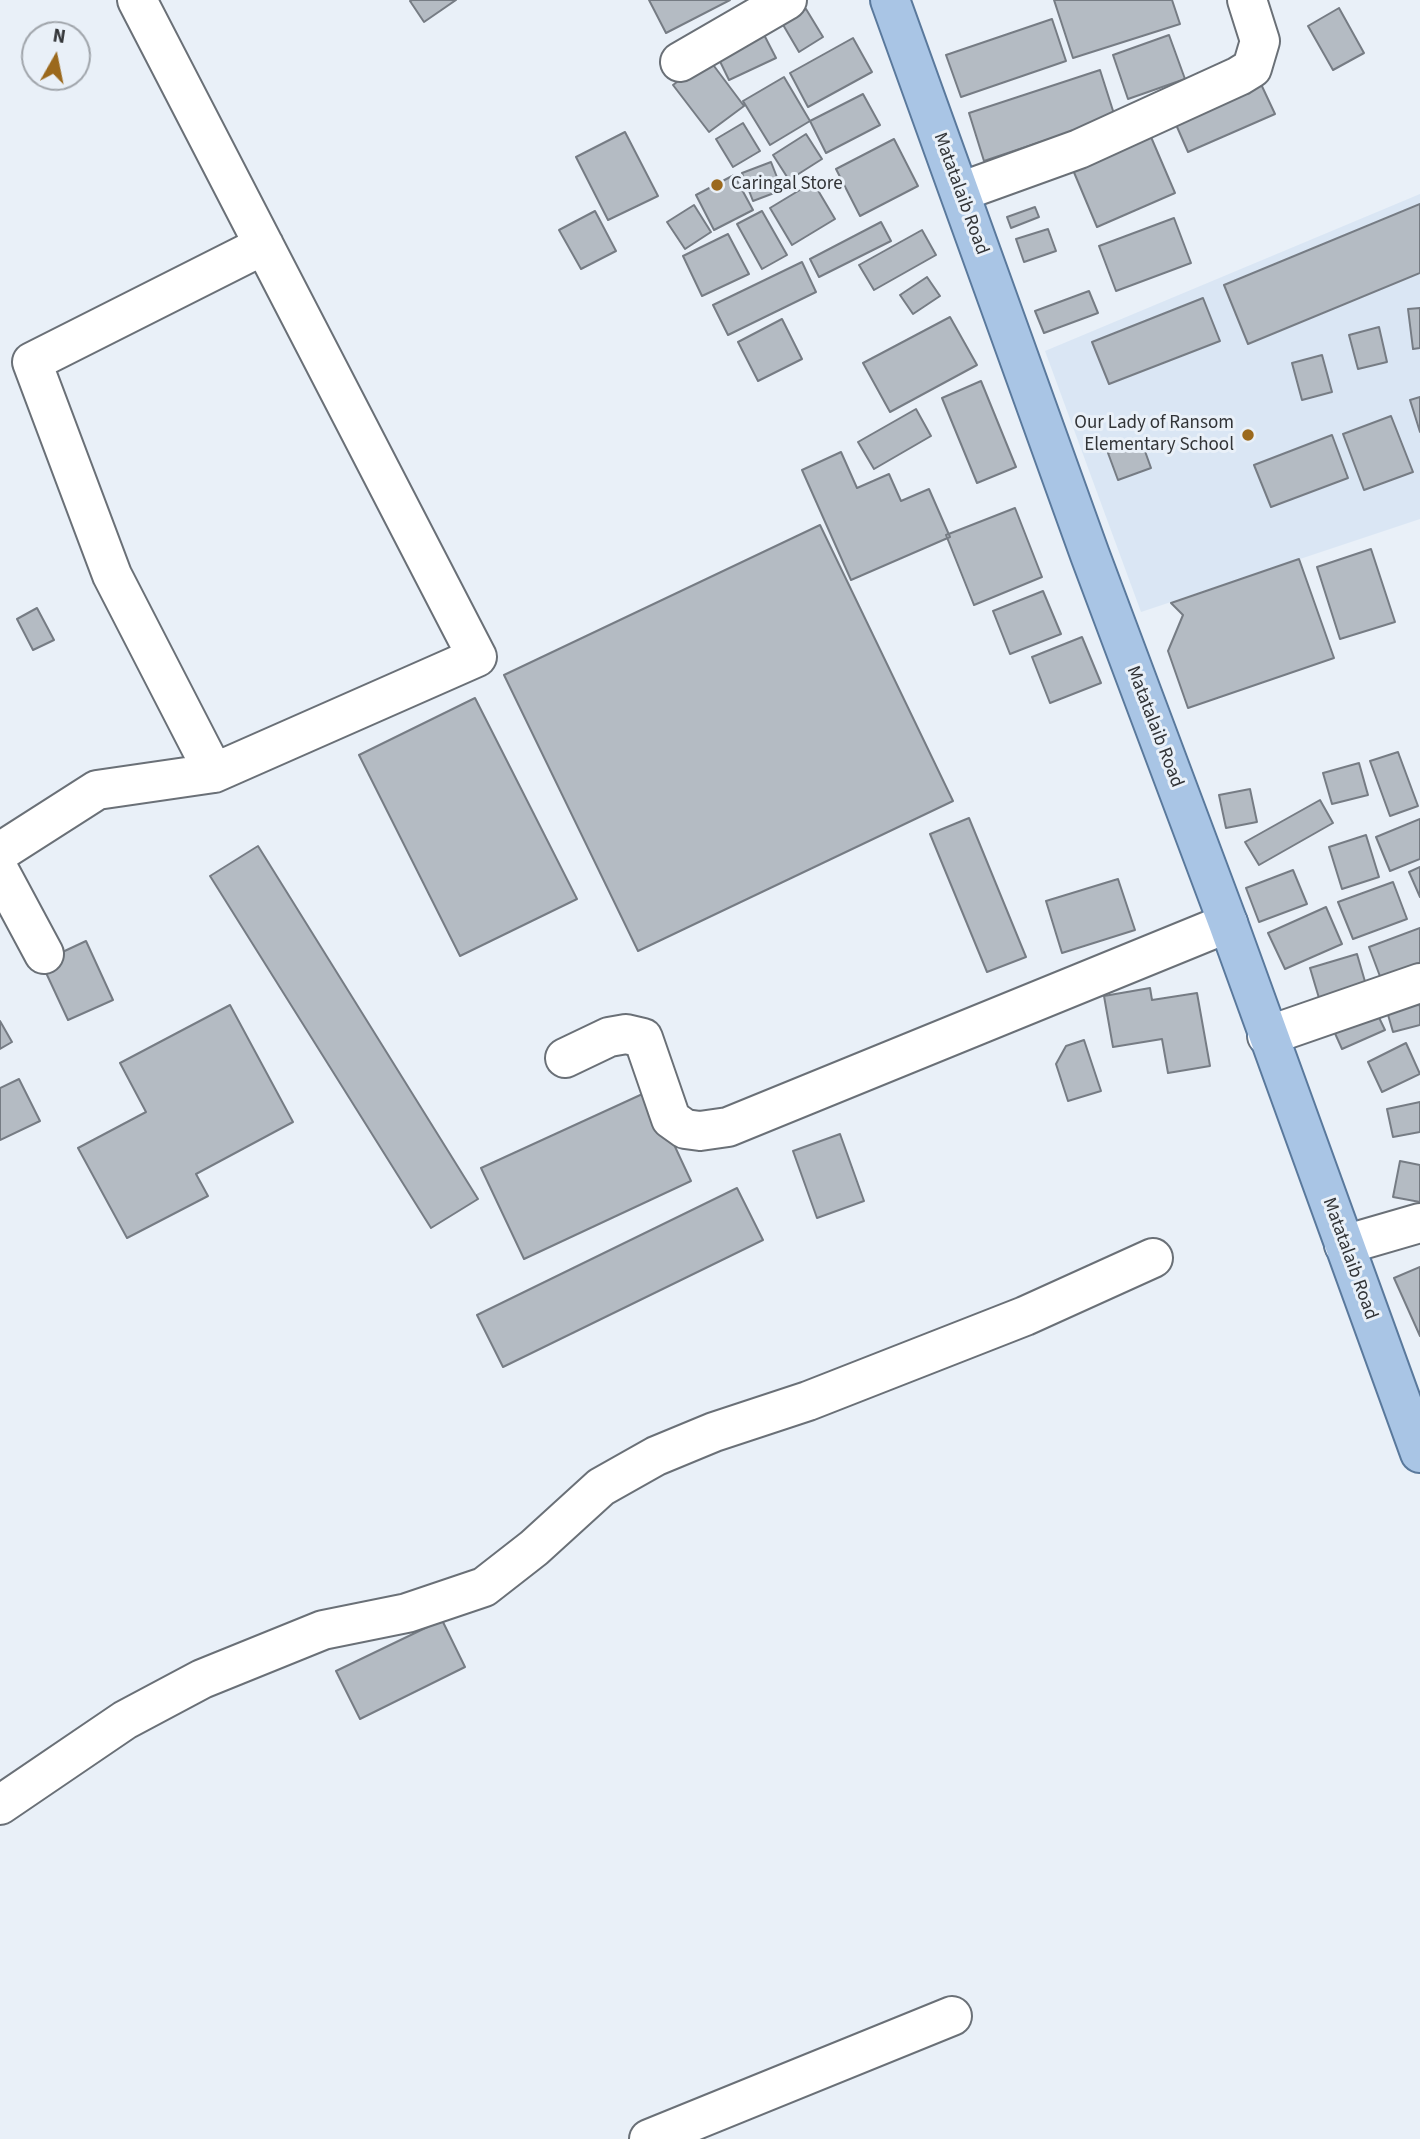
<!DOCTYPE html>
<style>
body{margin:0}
#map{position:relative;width:1420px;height:2139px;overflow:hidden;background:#e9f0f8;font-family:"Source Sans 3",sans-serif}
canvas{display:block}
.north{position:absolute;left:21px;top:21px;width:70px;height:70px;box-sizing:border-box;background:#e9f0f8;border:2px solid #a0a5ab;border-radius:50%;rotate:9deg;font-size:19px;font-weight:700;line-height:28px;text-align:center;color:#323437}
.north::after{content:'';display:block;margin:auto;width:24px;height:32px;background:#9b691d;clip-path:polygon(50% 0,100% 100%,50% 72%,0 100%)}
</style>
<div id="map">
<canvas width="1420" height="2139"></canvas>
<div class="north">N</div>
</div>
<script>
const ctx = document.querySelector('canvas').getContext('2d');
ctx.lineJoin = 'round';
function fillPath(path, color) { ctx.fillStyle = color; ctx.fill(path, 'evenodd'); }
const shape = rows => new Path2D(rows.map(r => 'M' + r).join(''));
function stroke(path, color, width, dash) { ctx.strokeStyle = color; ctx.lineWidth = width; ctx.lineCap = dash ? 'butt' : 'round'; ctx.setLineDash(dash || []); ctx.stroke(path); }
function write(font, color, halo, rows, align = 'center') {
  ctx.font = font + ' "Source Sans 3",sans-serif'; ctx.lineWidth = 6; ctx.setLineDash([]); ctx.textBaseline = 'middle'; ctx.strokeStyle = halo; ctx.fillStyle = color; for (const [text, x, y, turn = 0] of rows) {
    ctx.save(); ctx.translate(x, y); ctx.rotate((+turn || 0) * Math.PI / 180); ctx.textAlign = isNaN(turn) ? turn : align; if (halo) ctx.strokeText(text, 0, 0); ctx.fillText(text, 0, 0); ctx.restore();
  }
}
fillPath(shape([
 [1420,194,1420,519,1141,612,1045,351]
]), '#dae6f4');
const building = shape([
 [412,0,456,0,424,22,410,1,412,0],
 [649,0,730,0,666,33,649,0],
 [1054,0,1172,0,1180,24,1073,58,1054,0],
 [1339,8,1364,53,1333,70,1308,26,1339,8],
 [806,9,823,37,799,52,782,23,806,9],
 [1052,19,1066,61,961,97,946,55,1052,19],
 [759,25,776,58,729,80,713,47,759,25],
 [1169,35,1185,79,1128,99,1113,55,1169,35],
 [853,38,872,72,808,107,790,73,853,38],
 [708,58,744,106,709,132,673,85,708,58],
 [1100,70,1115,117,984,161,969,113,1100,70],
 [784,77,810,121,770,145,743,101,784,77],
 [1260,82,1275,114,1188,152,1174,120,1260,82],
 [863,94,880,125,826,153,810,121,863,94],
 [743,123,760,151,733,167,716,139,743,123],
 [625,132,658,196,608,220,576,157,625,132],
 [806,134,822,159,789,180,773,155,806,134],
 [1151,137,1175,193,1097,227,1073,170,1151,137],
 [894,139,918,186,860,216,836,169,894,139],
 [771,162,782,190,753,201,742,173,771,162],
 [734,175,753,210,714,230,696,195,734,175],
 [813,182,835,219,792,245,770,208,813,182],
 [1420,204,1420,273,1248,344,1224,285,1420,204],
 [694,205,711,232,685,249,667,222,694,205],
 [1035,207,1039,217,1011,228,1007,217,1035,207],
 [595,211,616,251,581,269,559,230,595,211],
 [762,211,787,255,762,269,737,224,762,211],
 [1174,218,1191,263,1116,291,1099,246,1174,218],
 [881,222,891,241,819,277,810,259,881,222],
 [1048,229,1056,251,1024,262,1016,239,1048,229],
 [922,230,936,255,874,290,859,265,922,230],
 [728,234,749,274,702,296,683,256,728,234],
 [802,262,816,292,728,335,713,305,802,262],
 [927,277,940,296,913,314,900,295,927,277],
 [1089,291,1098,313,1044,333,1035,311,1089,291],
 [1203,298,1220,341,1109,384,1092,342,1203,298],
 [1420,308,1420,348,1413,349,1408,309,1420,308],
 [950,317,977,365,890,412,863,363,950,317],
 [782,319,802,359,758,381,738,342,782,319],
 [1379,327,1387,362,1358,369,1349,335,1379,327],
 [1322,355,1332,392,1302,400,1292,363,1322,355],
 [981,381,1016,467,977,483,942,398,981,381],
 [1420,397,1420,432,1410,400,1420,397],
 [916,409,931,436,874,469,858,442,916,409],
 [1391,416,1413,472,1364,490,1343,434,1391,416],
 [1332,435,1348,478,1271,507,1254,465,1332,435],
 [1141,440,1151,468,1118,480,1108,453,1141,440],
 [841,452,857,488,889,474,901,501,929,489,950,537,851,580,802,470,841,452],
 [1015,508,1042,577,974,605,946,535,1015,508],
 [820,525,953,801,638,951,504,675,820,525],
 [1371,549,1395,622,1340,639,1317,567,1371,549],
 [1299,559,1334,658,1188,708,1168,651,1183,615,1171,603,1299,559],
 [1043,591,1061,634,1010,654,993,611,1043,591],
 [37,608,54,640,33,650,17,619,37,608],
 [1082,637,1101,683,1050,703,1032,657,1082,637],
 [475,698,577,899,460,956,359,755,475,698],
 [1398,752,1418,806,1390,816,1370,761,1398,752],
 [1359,763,1368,795,1332,804,1323,773,1359,763],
 [1250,789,1257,822,1226,828,1219,795,1250,789],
 [1320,800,1333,823,1259,865,1245,842,1320,800],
 [969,818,1026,957,987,972,930,834,969,818],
 [1420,819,1420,859,1390,871,1376,837,1420,819],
 [1366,835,1379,877,1342,889,1329,847,1366,835],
 [258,846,478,1199,431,1228,210,876,258,846],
 [1420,867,1420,897,1409,872,1420,867],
 [1293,870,1307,904,1259,922,1246,888,1293,870],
 [1118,879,1135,930,1062,953,1046,901,1118,879],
 [1393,882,1407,919,1353,939,1338,902,1393,882],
 [1326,907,1342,944,1285,969,1268,933,1326,907],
 [1420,928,1420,982,1387,995,1369,947,1420,928],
 [86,941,113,1000,68,1020,41,962,86,941],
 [1357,954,1366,985,1319,998,1310,968,1357,954],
 [1150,988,1152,1000,1197,993,1210,1066,1168,1073,1162,1039,1113,1047,1104,996,1150,988],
 [1416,992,1420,1007,1420,1025,1393,1032,1384,1001,1416,992],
 [1371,1001,1385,1030,1342,1049,1329,1020,1371,1001],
 [230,1005,293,1122,196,1174,208,1196,127,1238,78,1148,146,1112,120,1063,230,1005],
 [0,1021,12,1042,0,1049,0,1021],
 [1084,1040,1101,1091,1068,1101,1056,1064,1066,1046,1084,1040],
 [1406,1043,1420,1074,1382,1092,1368,1062,1406,1043],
 [19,1079,40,1121,0,1140,0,1088,19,1079],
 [649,1091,691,1181,524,1259,481,1168,649,1091],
 [1420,1102,1420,1132,1393,1137,1387,1109,1420,1102],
 [840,1134,864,1201,817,1218,793,1151,840,1134],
 [1400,1161,1420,1165,1420,1202,1393,1197,1400,1161],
 [737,1188,763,1240,503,1367,477,1315,737,1188],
 [1420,1267,1420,1336,1394,1278,1420,1267],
 [442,1620,465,1667,360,1719,336,1671,442,1620]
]);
fillPath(building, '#b4bbc3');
stroke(building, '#767c84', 2);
const minor = shape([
 [680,62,787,0],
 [960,192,1079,149,1239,76,1252,68,1260,41,1247,0],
 [214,773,112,575,32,362,264,245],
 [0,852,97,790,214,773,477,657,137,0],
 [0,872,44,954],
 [1267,1036,1420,983],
 [565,1058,609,1037,626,1034,643,1038,671,1119,685,1129,700,1131,728,1127,1228,923],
 [1344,1245,1420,1223],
 [0,1805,125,1720,202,1679,323,1630,407,1613,484,1587,534,1548,601,1487,656,1456,714,1432,808,1401,1025,1316,1153,1258],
 [649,2139,952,2016]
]);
const major = shape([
 [890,0,1090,555,1228,923,1420,1453]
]);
stroke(minor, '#6a7077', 42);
stroke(major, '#5a799c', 42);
stroke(minor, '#fff', 38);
stroke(major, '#a9c5e5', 38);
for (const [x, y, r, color] of [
 [717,185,7,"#9b691d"],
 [1248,435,7,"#9b691d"]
]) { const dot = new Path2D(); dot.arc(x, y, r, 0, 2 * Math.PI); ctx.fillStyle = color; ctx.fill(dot); stroke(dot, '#e9f0f8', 2.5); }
write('19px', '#323437', '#e9f0f8', [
 ["Caringal Store",731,185],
 ["Our Lady of Ransom",1234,424,"right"],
 ["Elementary School",1234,446,"right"]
], 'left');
write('19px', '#323437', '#e9f0f8', [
 ["Matatalaib Road",960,194,70],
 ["Matatalaib Road",1154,727,69],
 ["Matatalaib Road",1349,1259,70]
]);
</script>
